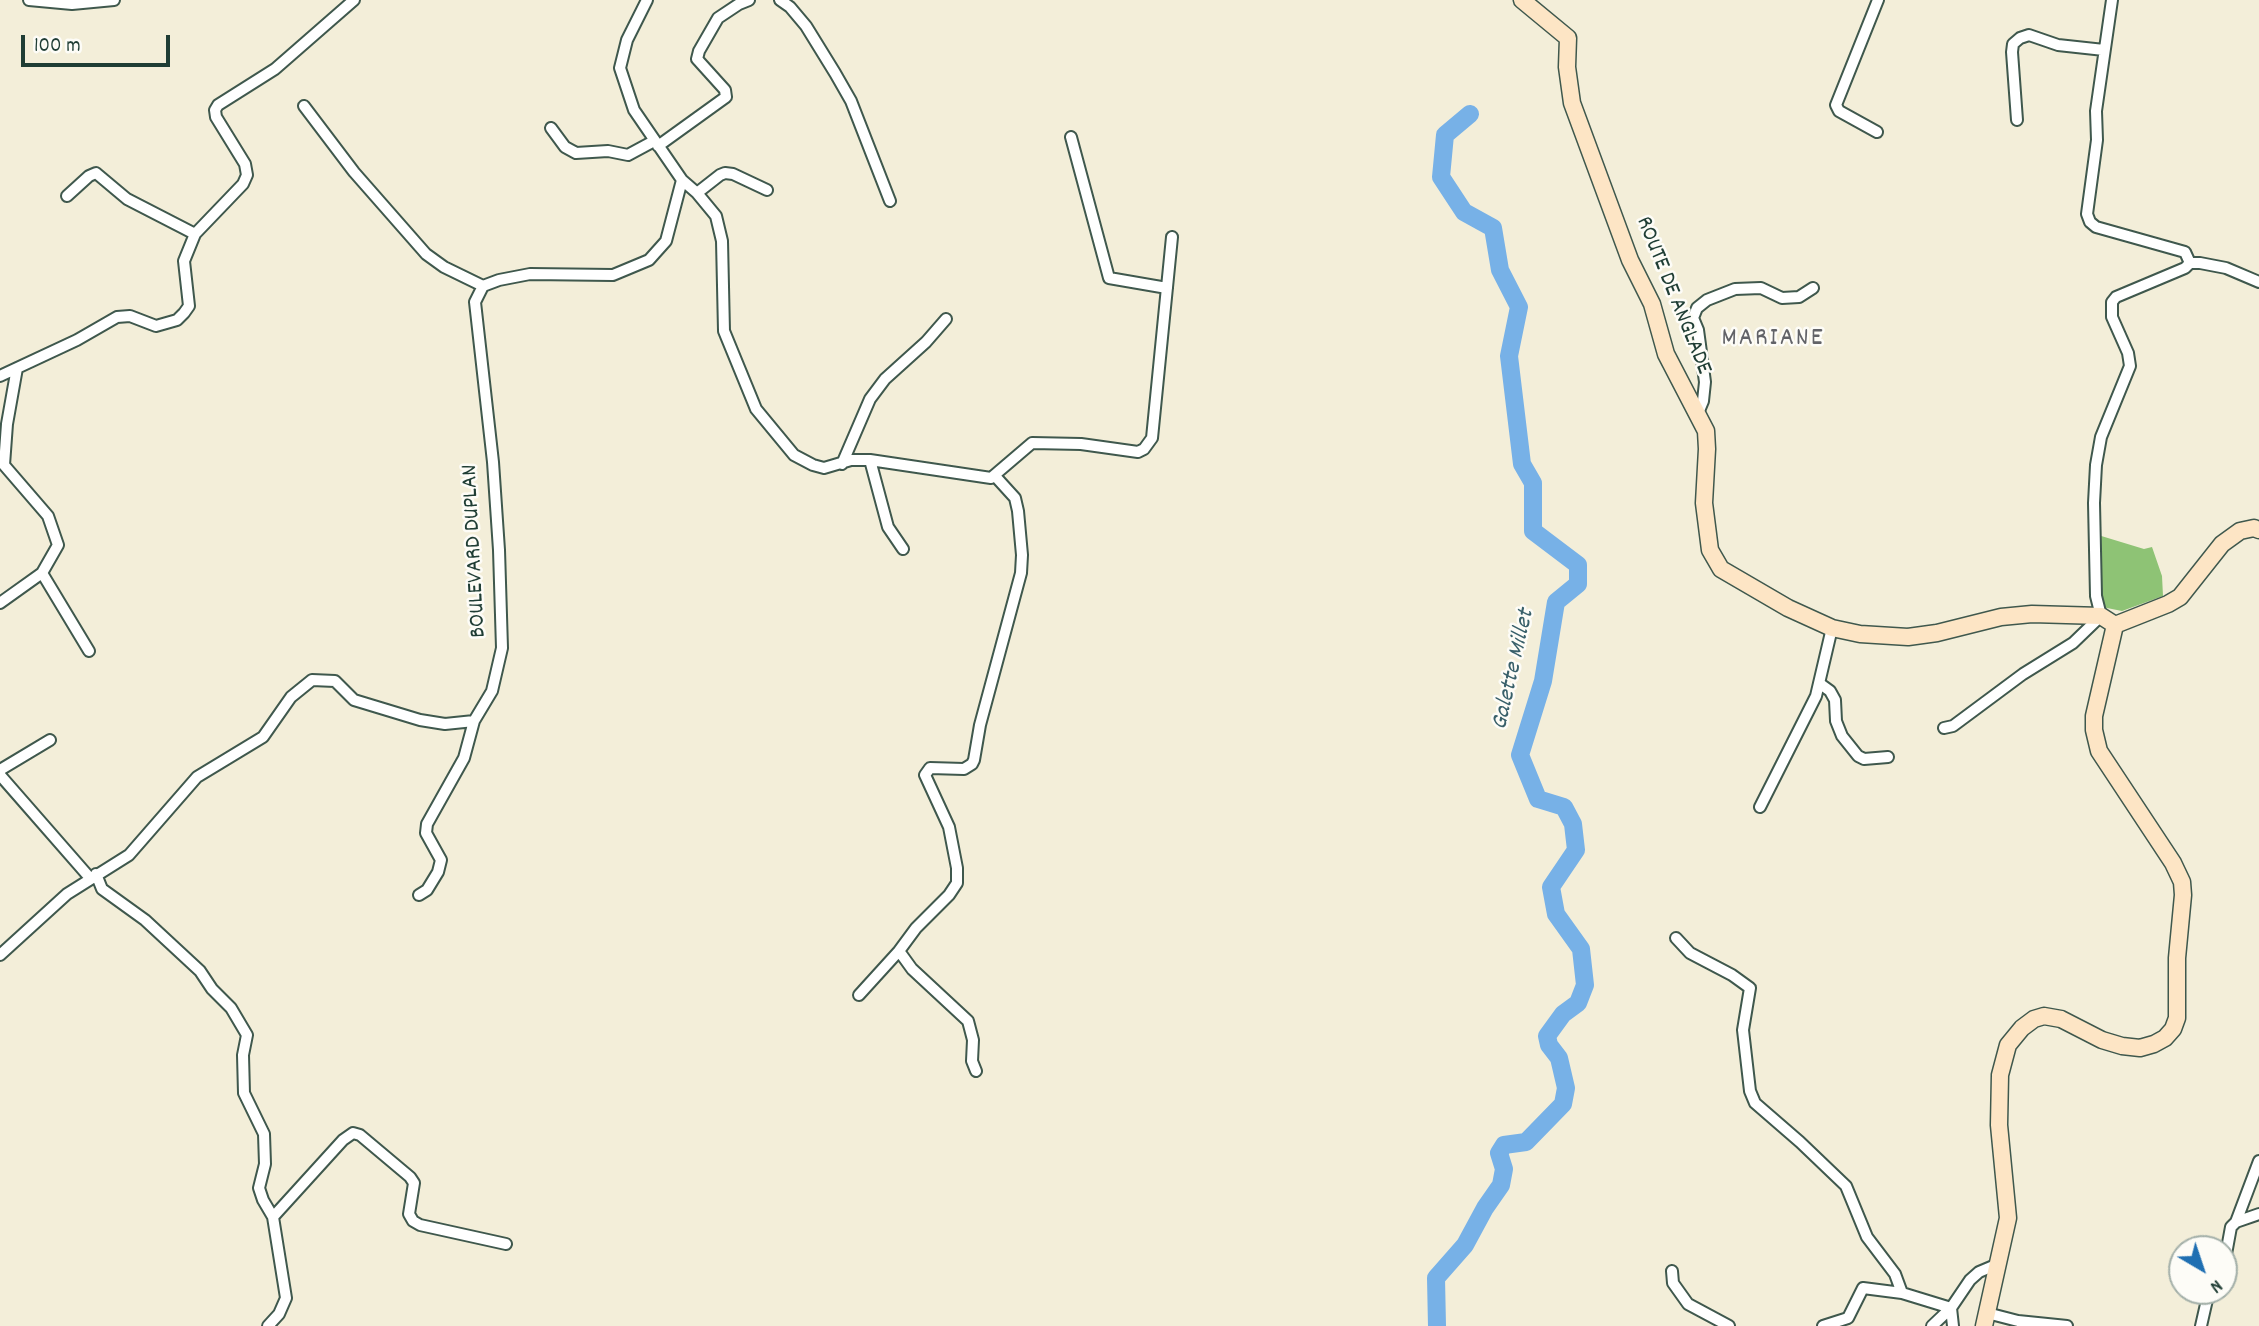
<!DOCTYPE html>
<style>
body{margin:0}
#map{position:relative;width:2259px;height:1326px;overflow:hidden;background:#f3eed9;font-family:Dekko,sans-serif}
canvas{display:block}
.north{position:absolute;left:2168px;top:1235px;width:70px;height:70px;box-sizing:border-box;background:#fdfcf7;border:2px solid #a4b0a9;border-radius:50%;rotate:141deg;font-size:19px;font-weight:700;line-height:28px;text-align:center;color:#1f3d34}
.north::after{content:'';display:block;margin:auto;width:24px;height:32px;background:#1f6fb2;clip-path:polygon(50% 0,100% 100%,50% 72%,0 100%)}
.scale{position:absolute;left:21px;top:35px;width:149px;height:32px;box-sizing:border-box;border:4px solid #1f3d34;border-top:0;padding-left:9px;font-size:21px;line-height:24px;white-space:nowrap;color:#1f3d34;-webkit-text-stroke:5px #fdfcf7;paint-order:stroke}
</style>
<div id="map">
<canvas width="2259" height="1326"></canvas>
<div class="north">N</div>
<div class="scale">100 m</div>
</div>
<script>
const ctx = document.querySelector('canvas').getContext('2d');
ctx.lineJoin = 'round';
function fillPath(path, color) { ctx.fillStyle = color; ctx.fill(path, 'evenodd'); }
const shape = rows => new Path2D(rows.map(r => 'M' + r).join(''));
function stroke(path, color, width, dash) { ctx.strokeStyle = color; ctx.lineWidth = width; ctx.lineCap = dash ? 'butt' : 'round'; ctx.setLineDash(dash || []); ctx.stroke(path); }
function write(font, color, halo, rows, align = 'center') {
  ctx.font = font + ' Dekko,sans-serif'; ctx.lineWidth = 5; ctx.setLineDash([]); ctx.textBaseline = 'middle'; ctx.strokeStyle = halo; ctx.fillStyle = color; for (const [text, x, y, turn = 0] of rows) {
    ctx.save(); ctx.translate(x, y); ctx.rotate((+turn || 0) * Math.PI / 180); ctx.textAlign = isNaN(turn) ? turn : align; if (halo) ctx.strokeText(text, 0, 0); ctx.fillText(text, 0, 0); ctx.restore();
  }
}
fillPath(shape([
 [2098,535,2144,549,2152,547,2162,576,2163,596,2122,611,2102,607,2098,603]
]), '#8ec375');
stroke(shape([
 [1437,1326,1436,1278,1465,1245,1485,1208,1501,1185,1504,1169,1499,1153,1504,1145,1526,1142,1563,1104,1566,1088,1559,1058,1549,1045,1547,1036,1563,1014,1578,1003,1585,985,1581,949,1556,914,1551,887,1576,850,1573,824,1564,807,1538,799,1520,755,1543,681,1556,602,1578,584,1578,565,1533,531,1533,483,1522,464,1509,356,1519,307,1500,270,1493,228,1464,212,1441,177,1445,135,1470,114]
]), '#77b1e7', 18);
const street = shape([
 [29,0,72,4,114,0],
 [780,0,790,7,806,26,835,73,851,101,890,201],
 [304,106,354,172,426,254,444,267,483,286],
 [2017,120,2012,52,2013,44,2020,38,2029,35,2058,45,2104,50],
 [551,128,565,147,576,153,608,151,628,155,654,141],
 [1877,132,1839,111,1836,105,1878,0],
 [1071,137,1109,278,1167,288],
 [658,146,726,97,725,90,697,59,699,51,718,18,739,4,749,0],
 [682,180,697,193,716,216,722,241,724,331,756,409,794,455,813,465,824,468,851,460,870,460,991,478,1032,443,1081,444,1138,452,1144,449,1152,438,1172,237],
 [697,193,720,175,725,173,733,174,767,190],
 [67,196,89,176,96,173,127,199,195,234],
 [2190,263,2200,263,2226,268,2259,282],
 [0,376,77,340,117,317,130,316,156,326,177,320,184,313,189,306,184,261,195,234,243,184,247,175,245,164,216,117,215,110,218,105,275,69,354,0],
 [1698,413,1703,401,1705,382,1698,330,1693,318,1697,308,1707,300,1735,289,1761,288,1782,298,1799,297,1813,288],
 [870,460,888,527,903,549],
 [842,464,870,399,885,379,926,342,946,319],
 [42,573,89,651],
 [0,603,42,573,58,545,48,516,4,465,7,424,17,368],
 [1819,683,1830,691,1835,700,1836,721,1842,736,1858,756,1864,759,1888,757],
 [1944,728,1953,726,2023,674,2073,643,2101,616,2096,596,2094,503,2096,465,2101,437,2130,366,2128,353,2112,317,2112,302,2116,297,2185,268,2190,263,2185,252,2096,227,2090,222,2087,214,2097,140,2096,111,2112,0],
 [0,770,50,740],
 [0,775,90,878],
 [1760,807,1816,696,1832,628],
 [96,874,102,889,145,920,200,971,212,989,231,1008,247,1035,243,1055,244,1093,264,1134,265,1164,259,1188,263,1200,273,1217,286,1298,279,1314,268,1326],
 [419,895,427,890,438,872,441,860,426,833,427,824,464,758,474,721],
 [1676,938,1690,953,1732,975,1750,988,1743,1030,1750,1091,1755,1103,1800,1142,1846,1186,1867,1237,1895,1274,1902,1293],
 [899,951,912,969,968,1021,973,1040,972,1061,976,1071],
 [0,955,67,894,129,855,197,777,263,737,291,697,312,680,335,681,354,700,420,720,445,724,474,721,492,691,502,648,499,550,493,462,475,302,483,286,499,280,530,274,613,275,649,260,666,241,682,180,634,110,620,68,627,40,647,0],
 [859,995,899,951,916,928,949,895,957,883,957,868,949,827,925,775,930,768,964,769,972,764,974,760,980,725,1021,573,1022,555,1018,511,1015,498,995,476],
 [273,1217,343,1140,353,1133,360,1135,410,1177,414,1183,409,1214,413,1221,420,1225,506,1244],
 [2236,1222,2259,1161],
 [2224,1265,2231,1227,2236,1222,2259,1214],
 [1672,1271,1673,1283,1688,1304,1729,1326],
 [1987,1313,2018,1321,2067,1326],
 [1823,1326,1848,1318,1863,1288,1902,1293,1951,1308,1932,1326],
 [1953,1326,1951,1308,1970,1280,1979,1272,1998,1264],
 [2201,1326,2209,1291]
]);
const secondary = shape([
 [1522,0,1568,38,1567,67,1572,103,1630,260,1652,304,1666,354,1706,431,1707,449,1704,503,1710,550,1721,569,1788,608,1832,628,1860,634,1908,637,1937,633,2001,617,2032,614,2101,616,2115,625,2094,716,2094,730,2099,751,2173,863,2182,882,2183,895,2177,958,2177,1018,2173,1029,2165,1038,2154,1044,2140,1048,2122,1046,2102,1040,2061,1019,2044,1016,2034,1019,2022,1028,2008,1045,2000,1075,1999,1125,2008,1218,1984,1326],
 [2115,625,2168,604,2180,597,2222,544,2240,531,2254,528,2259,530]
]);
stroke(street, '#3f584d', 14);
stroke(secondary, '#3f584d', 19);
stroke(street, '#fff', 10);
stroke(secondary, '#fde5c5', 16);
write('23px', '#1f3d34', '#fdfcf7', [
 ["ROUTE DE ANGLADE",1672,296,68],
 ["BOULEVARD DUPLAN",476,551,-93]
]);
write('italic 24px', '#39606a', '#fdfcf7', [
 ["Galette Millet",1515,670,-77]
]);
ctx.letterSpacing = '2px';
write('26px', '#626368', '#fdfcf7', [
 ["MARIANE",1773,340]
]);
ctx.letterSpacing = '0px';
</script>
